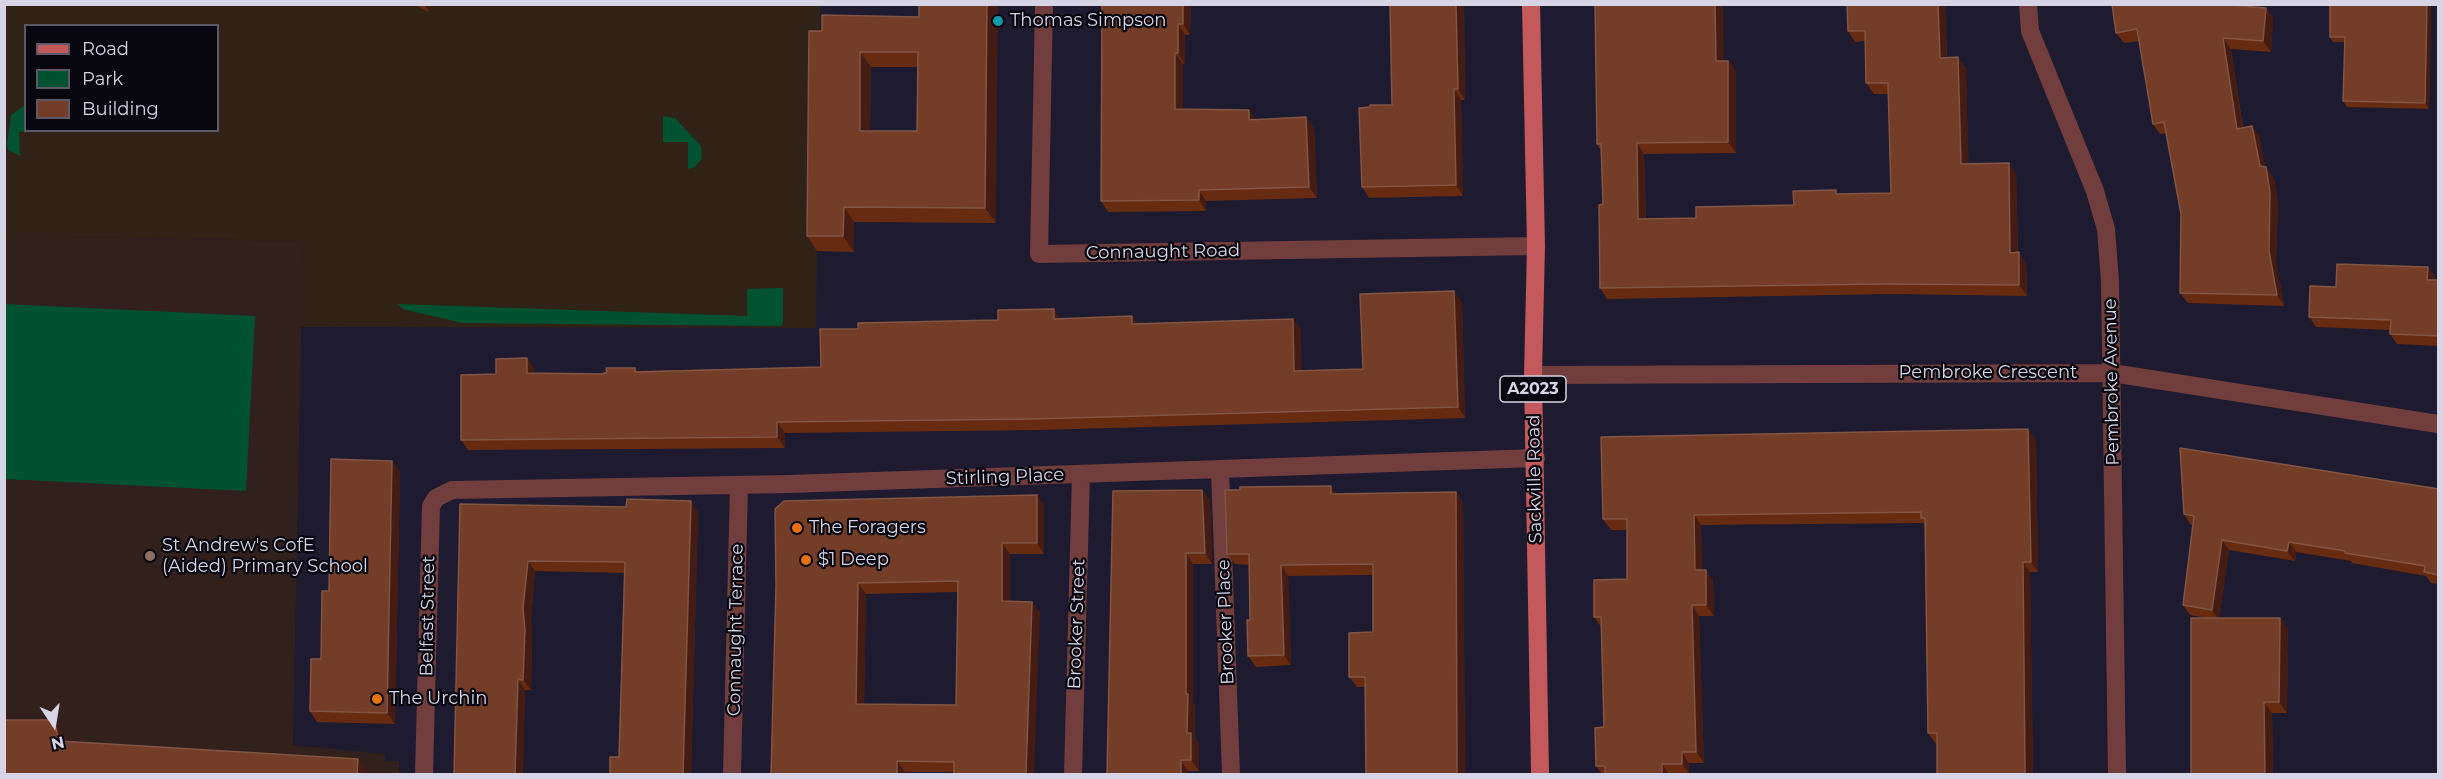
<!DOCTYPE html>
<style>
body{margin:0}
#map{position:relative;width:2443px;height:779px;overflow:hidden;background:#1e1a30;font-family:Montserrat,sans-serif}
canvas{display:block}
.frame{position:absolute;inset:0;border:6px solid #d7d5e5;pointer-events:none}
.legend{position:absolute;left:24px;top:24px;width:195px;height:108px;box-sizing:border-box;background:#080710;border:2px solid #5b5965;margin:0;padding:8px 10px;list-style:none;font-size:18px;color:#d7d5e5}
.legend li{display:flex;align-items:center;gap:12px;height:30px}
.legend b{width:30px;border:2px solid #5b5965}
.north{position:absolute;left:24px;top:695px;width:60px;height:60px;-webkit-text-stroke:4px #080710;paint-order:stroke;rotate:168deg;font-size:16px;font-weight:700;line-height:24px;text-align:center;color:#d7d5e5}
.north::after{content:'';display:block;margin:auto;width:21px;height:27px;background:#d7d5e5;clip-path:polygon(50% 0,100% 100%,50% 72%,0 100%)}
</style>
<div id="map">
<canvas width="2443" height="779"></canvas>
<div class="frame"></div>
<ul class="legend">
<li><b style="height:8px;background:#c3595a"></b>Road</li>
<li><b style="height:16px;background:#005231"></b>Park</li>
<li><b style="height:16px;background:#733d27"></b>Building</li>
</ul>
<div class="north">N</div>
</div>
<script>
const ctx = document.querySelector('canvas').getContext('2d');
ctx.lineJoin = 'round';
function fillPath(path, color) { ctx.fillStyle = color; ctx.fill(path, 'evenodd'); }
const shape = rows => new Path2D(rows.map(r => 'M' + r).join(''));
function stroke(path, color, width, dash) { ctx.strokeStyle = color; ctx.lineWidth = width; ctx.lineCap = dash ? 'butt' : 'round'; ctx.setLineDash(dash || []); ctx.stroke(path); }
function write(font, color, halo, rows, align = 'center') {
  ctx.font = font + ' Montserrat,sans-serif'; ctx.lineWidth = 4.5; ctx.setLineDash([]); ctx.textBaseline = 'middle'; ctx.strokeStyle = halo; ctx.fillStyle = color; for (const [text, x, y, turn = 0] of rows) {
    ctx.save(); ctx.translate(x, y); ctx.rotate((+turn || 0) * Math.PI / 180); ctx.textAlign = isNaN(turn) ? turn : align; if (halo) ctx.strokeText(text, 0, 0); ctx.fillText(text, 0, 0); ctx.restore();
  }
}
fillPath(shape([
 [5,5,820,5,816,328,300,327,303,241,5,236],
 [26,26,218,26,218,130,26,130]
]), '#302216');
fillPath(shape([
 [5,236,303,241,293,745,385,754,385,761,399,761,399,774,5,774]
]), '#32201c');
fillPath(shape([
 [25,105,26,130,32,131,19,132,20,156,8,150,7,144,11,115],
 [663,116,675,118,701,146,702,158,695,167,688,169,688,142,663,142],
 [783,288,783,323,781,326,462,323,403,309,398,304,747,316,747,289],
 [4,304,255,316,246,491,5,479]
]), '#005231');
stroke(shape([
 [1044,4,1039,254,1536,246],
 [2028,4,2030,31,2095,191,2106,229,2110,281,2117,774],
 [1533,375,2112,373,2438,424],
 [1220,470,1231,774],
 [424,774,431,506,436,498,452,490,789,484,1536,458],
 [732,774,739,485],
 [1073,774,1081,474]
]), '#713e3d', 18);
stroke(shape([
 [1531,4,1536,246,1533,375,1540,774]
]), '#c3595a', 18);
fillPath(shape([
 [413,4,430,4,429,12],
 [1102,4,1191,4,1190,35,1185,35,1185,64,1183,64,1183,109,1314,128,1317,198,1206,201,1206,211,1108,212,1101,201],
 [1464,4,1465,100,1461,100,1463,196,1369,198,1362,187,1370,107,1392,105],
 [1847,4,1945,4,1947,57,1966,68,1968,164,2016,173,2018,252,2026,263,2027,296,1892,294,1607,299,1600,288,1603,204,1601,151,1597,144,1723,61,1728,61,1736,71,1736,153,1644,154,1646,219,1696,218,1794,205,1839,194,1891,193,1888,94,1874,94,1866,83,1865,41,1855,42,1848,31],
 [2330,4,2431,4,2429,109,2347,107,2343,101,2345,42,2333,42,2330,37],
 [2266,8,2273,18,2271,52,2231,49,2243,127,2252,126,2259,136,2265,167,2274,178,2278,203,2276,262,2284,306,2188,303,2180,293,2181,214,2167,133,2160,134,2153,124,2139,41,2124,43,2116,33],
 [919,17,996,223,854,222,854,252,817,251,807,236,822,31],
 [871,67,918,67,917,131,870,131],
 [2428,267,2435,277,2435,280,2439,280,2439,346,2397,344,2390,334,2390,330,2316,327,2309,317,2336,287],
 [1462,302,1465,418,1041,430,785,433,785,448,468,450,461,440,496,374,527,358,534,369,534,373,602,374,635,368,637,371,821,367,858,329,1061,319,1132,316,1137,324,1301,329,1301,371,1363,369],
 [2036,440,2038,572,2030,572,2033,774,1937,774,1937,744,1936,744,1928,733,1925,525,1924,523,1701,525,1702,570,1713,580,1714,616,1699,616,1704,763,1689,763,1689,774,1602,774,1596,766,1604,727,1602,628,1594,617,1627,579,1627,530,1611,530,1603,519],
 [392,461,400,472,395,724,317,722,310,711,321,659,329,591],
 [2439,489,2439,584,2431,583,2426,576,2352,563,2351,561,2296,552,2295,561,2229,550,2219,618,2280,618,2288,629,2287,713,2272,713,2273,774,2191,774,2206,618,2190,615,2183,605,2193,525,2191,525,2184,514],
 [1202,490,1210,500,1212,564,1193,564,1193,703,1195,705,1195,738,1199,744,1199,771,1188,771,1188,774,1107,774],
 [1240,490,1337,494,1456,492,1463,503,1465,774,1366,774,1365,687,1357,687,1349,677,1373,632,1373,575,1288,576,1291,665,1256,667,1248,656,1250,620,1249,565,1235,564,1227,554],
 [1037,495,1044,506,1044,554,1010,554,1010,601,1032,602,1040,613,954,772,905,772,904,774,771,774,784,501],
 [958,592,956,705,864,704,866,594],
 [460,504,698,512,691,774,610,774,619,757,624,573,535,571,531,619,532,640,531,690,525,690,523,762]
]), '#662b10');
fillPath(shape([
 [424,4,430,4,429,12],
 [987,4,998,4,996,223,985,208],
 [1183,4,1191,4,1190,35,1183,24],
 [1456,4,1464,4,1465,100,1458,89],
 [1715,4,1723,4,1724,72,1716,61],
 [1938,4,1945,4,1947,68,1940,58],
 [2427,4,2431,4,2429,109,2425,103],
 [2266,8,2273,18,2271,52,2263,41],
 [1178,24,1185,35,1185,64,1178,53],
 [2223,38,2231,49,2244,139,2237,129],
 [860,52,871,67,870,146,860,131],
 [1175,53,1183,64,1183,120,1175,109],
 [1958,57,1966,68,1969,174,1961,164],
 [1728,61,1736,71,1736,153,1728,142],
 [1454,89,1461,100,1463,196,1456,185],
 [1249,110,1257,121,1249,120],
 [1306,117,1314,128,1317,198,1309,187],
 [2252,126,2259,136,2267,176,2260,166],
 [1637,143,1644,154,1646,229,1638,219],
 [2009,163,2016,173,2018,264,2010,253],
 [2266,167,2274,178,2278,203,2276,262,2284,306,2277,295,2269,251],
 [1199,190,1206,201,1206,211,1199,200],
 [844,207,854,222,854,252,843,236],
 [2019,252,2026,263,2027,296,2019,285],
 [2428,267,2435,277,2434,290,2427,280],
 [1454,291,1462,302,1465,418,1458,407],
 [1054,309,1061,320,1054,319],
 [1132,316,1140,327,1132,324],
 [1293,319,1301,329,1302,382,1294,371],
 [527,358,534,369,534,384,527,373],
 [777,422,785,433,785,448,777,437],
 [2028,429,2036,440,2038,572,2031,562],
 [392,461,400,472,395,724,387,713],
 [1331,486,1338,496,1331,494],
 [1202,490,1210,500,1212,564,1205,553],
 [1456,492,1463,503,1465,774,1457,774],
 [1037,495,1044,506,1044,554,1037,543],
 [691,501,698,512,691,774,683,774],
 [1694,515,1701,525,1702,581,1695,570],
 [2222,540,2229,550,2219,620,2212,610],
 [2289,542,2296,552,2295,561,2287,551],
 [1002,543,1010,554,1010,611,1002,601],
 [1186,553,1193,564,1193,703,1195,705,1195,738,1199,744,1199,771,1191,760,1187,733,1186,694],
 [528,561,535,571,531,619,532,640,531,690,523,680,523,608],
 [2023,562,2030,572,2033,774,2025,774],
 [1281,565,1288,576,1291,665,1284,655],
 [1706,570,1713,580,1714,616,1706,605],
 [858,583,866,594,864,714,856,704],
 [1032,602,1040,613,1034,774,1026,774],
 [1692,605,1699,616,1704,763,1696,752],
 [2280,618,2288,629,2287,713,2279,702],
 [518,679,525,690,523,774,515,774],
 [2264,702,2272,713,2273,774,2265,774],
 [54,720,67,739,71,759,59,741],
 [1682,752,1689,763,1689,774,1682,764],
 [358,759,369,774,357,774],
 [1181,760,1188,771,1188,774,1181,774],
 [897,761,905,772,904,774,897,774],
 [1662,764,1669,774,1662,774]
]), '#441c13');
const building = shape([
 [919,4,987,4,985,208,844,207,843,236,807,236,809,31,822,31,822,15,919,17,919,4],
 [860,52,918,52,917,131,860,131,860,52],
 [1102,4,1183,4,1183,24,1178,24,1178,53,1175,53,1175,109,1249,110,1249,120,1306,117,1309,187,1199,190,1199,200,1101,201,1102,4],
 [1390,4,1456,4,1458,89,1454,89,1456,185,1362,187,1359,108,1370,107,1370,105,1392,105,1390,4],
 [1595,4,1715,4,1716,61,1728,61,1728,142,1637,143,1638,219,1696,218,1696,207,1794,205,1793,191,1836,190,1836,194,1891,193,1888,83,1866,83,1865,31,1848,31,1847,4,1938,4,1940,58,1958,57,1961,164,2009,163,2010,253,2019,252,2019,285,1884,284,1600,288,1599,205,1603,204,1601,144,1597,144,1595,4],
 [2112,4,2220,4,2266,8,2263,41,2223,38,2237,129,2252,126,2260,166,2266,167,2270,192,2269,251,2277,295,2180,293,2181,214,2164,122,2153,124,2137,29,2116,33,2112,4],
 [2330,4,2427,4,2425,103,2343,101,2345,37,2330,37,2330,4],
 [2337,264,2428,267,2427,280,2439,280,2439,336,2390,334,2391,320,2309,317,2310,286,2336,287,2337,264],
 [1454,291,1458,407,1033,419,777,422,777,437,461,440,461,375,496,374,496,359,527,358,527,373,602,374,607,372,606,368,635,368,635,372,821,367,820,329,858,329,858,323,998,320,998,310,1054,309,1054,319,1132,316,1132,324,1293,319,1294,371,1363,369,1360,294,1454,291],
 [2028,429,2031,562,2023,562,2025,774,1937,774,1937,733,1928,733,1925,518,1921,518,1921,512,1694,515,1695,570,1706,570,1706,605,1692,605,1696,752,1682,752,1682,764,1662,764,1662,774,1605,774,1605,766,1596,766,1595,728,1604,727,1601,617,1594,617,1594,580,1627,579,1627,519,1603,519,1601,437,2028,429],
 [2180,448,2439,489,2439,575,2424,572,2425,566,2345,553,2345,551,2289,542,2287,551,2222,540,2212,610,2183,605,2194,516,2184,514,2180,448],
 [331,459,392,461,387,713,310,711,311,659,321,659,322,591,329,591,331,459],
 [1331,486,1331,494,1456,492,1457,774,1366,774,1365,677,1349,677,1349,633,1373,632,1373,564,1281,565,1284,655,1248,656,1247,620,1250,620,1249,554,1227,554,1225,490,1240,490,1240,487,1331,486],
 [1202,490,1205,553,1186,553,1186,694,1188,694,1187,733,1191,733,1191,760,1181,760,1181,774,1107,774,1113,491,1202,490],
 [1037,495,1037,543,1002,543,1002,601,1032,602,1026,774,954,774,954,762,897,761,897,774,771,774,776,585,775,509,784,501,1037,495],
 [958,581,956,705,856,704,858,583,958,581],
 [627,499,691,501,683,774,610,774,610,757,619,757,625,562,528,561,523,608,525,630,523,680,518,679,515,774,454,774,460,504,626,507,627,499],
 [2191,618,2280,618,2279,702,2264,702,2265,774,2191,774,2191,618],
 [4,720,54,720,59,741,358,759,357,774,4,774,4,720]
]);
fillPath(building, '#733d27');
stroke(building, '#825545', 1.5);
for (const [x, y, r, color] of [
 [998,21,6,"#0f9aa8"],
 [797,528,6,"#e8710a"],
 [150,556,6,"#8d6e63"],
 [806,560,6,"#e8710a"],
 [377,699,6,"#e8710a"]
]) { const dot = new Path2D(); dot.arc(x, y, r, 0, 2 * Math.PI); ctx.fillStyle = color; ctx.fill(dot); stroke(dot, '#080710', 2); }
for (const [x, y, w] of [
 [1533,389,66]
]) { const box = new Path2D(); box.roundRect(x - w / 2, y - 13, w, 26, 4.5); ctx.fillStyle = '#080710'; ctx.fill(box); stroke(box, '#d7d5e5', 1.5); }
write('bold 16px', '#d7d5e5', null, [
 ["A2023",1533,389]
]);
write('18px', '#d7d5e5', '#080710', [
 ["Thomas Simpson",1010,21],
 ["The Foragers",809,528],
 ["St Andrew's CofE",162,546],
 ["(Aided) Primary School",162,567],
 ["$1 Deep",818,560],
 ["The Urchin",389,699]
], 'left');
write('18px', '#d7d5e5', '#080710', [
 ["Connaught Road",1163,252,-1],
 ["Pembroke Crescent",1988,373],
 ["Pembroke Avenue",2112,382,-91],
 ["Stirling Place",1005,477,-2],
 ["Sackville Road",1535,479,-91],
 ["Belfast Street",428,616,-89],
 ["Brooker Place",1226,622,-92],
 ["Brooker Street",1077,624,-88],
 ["Connaught Terrace",736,630,-89]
]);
</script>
